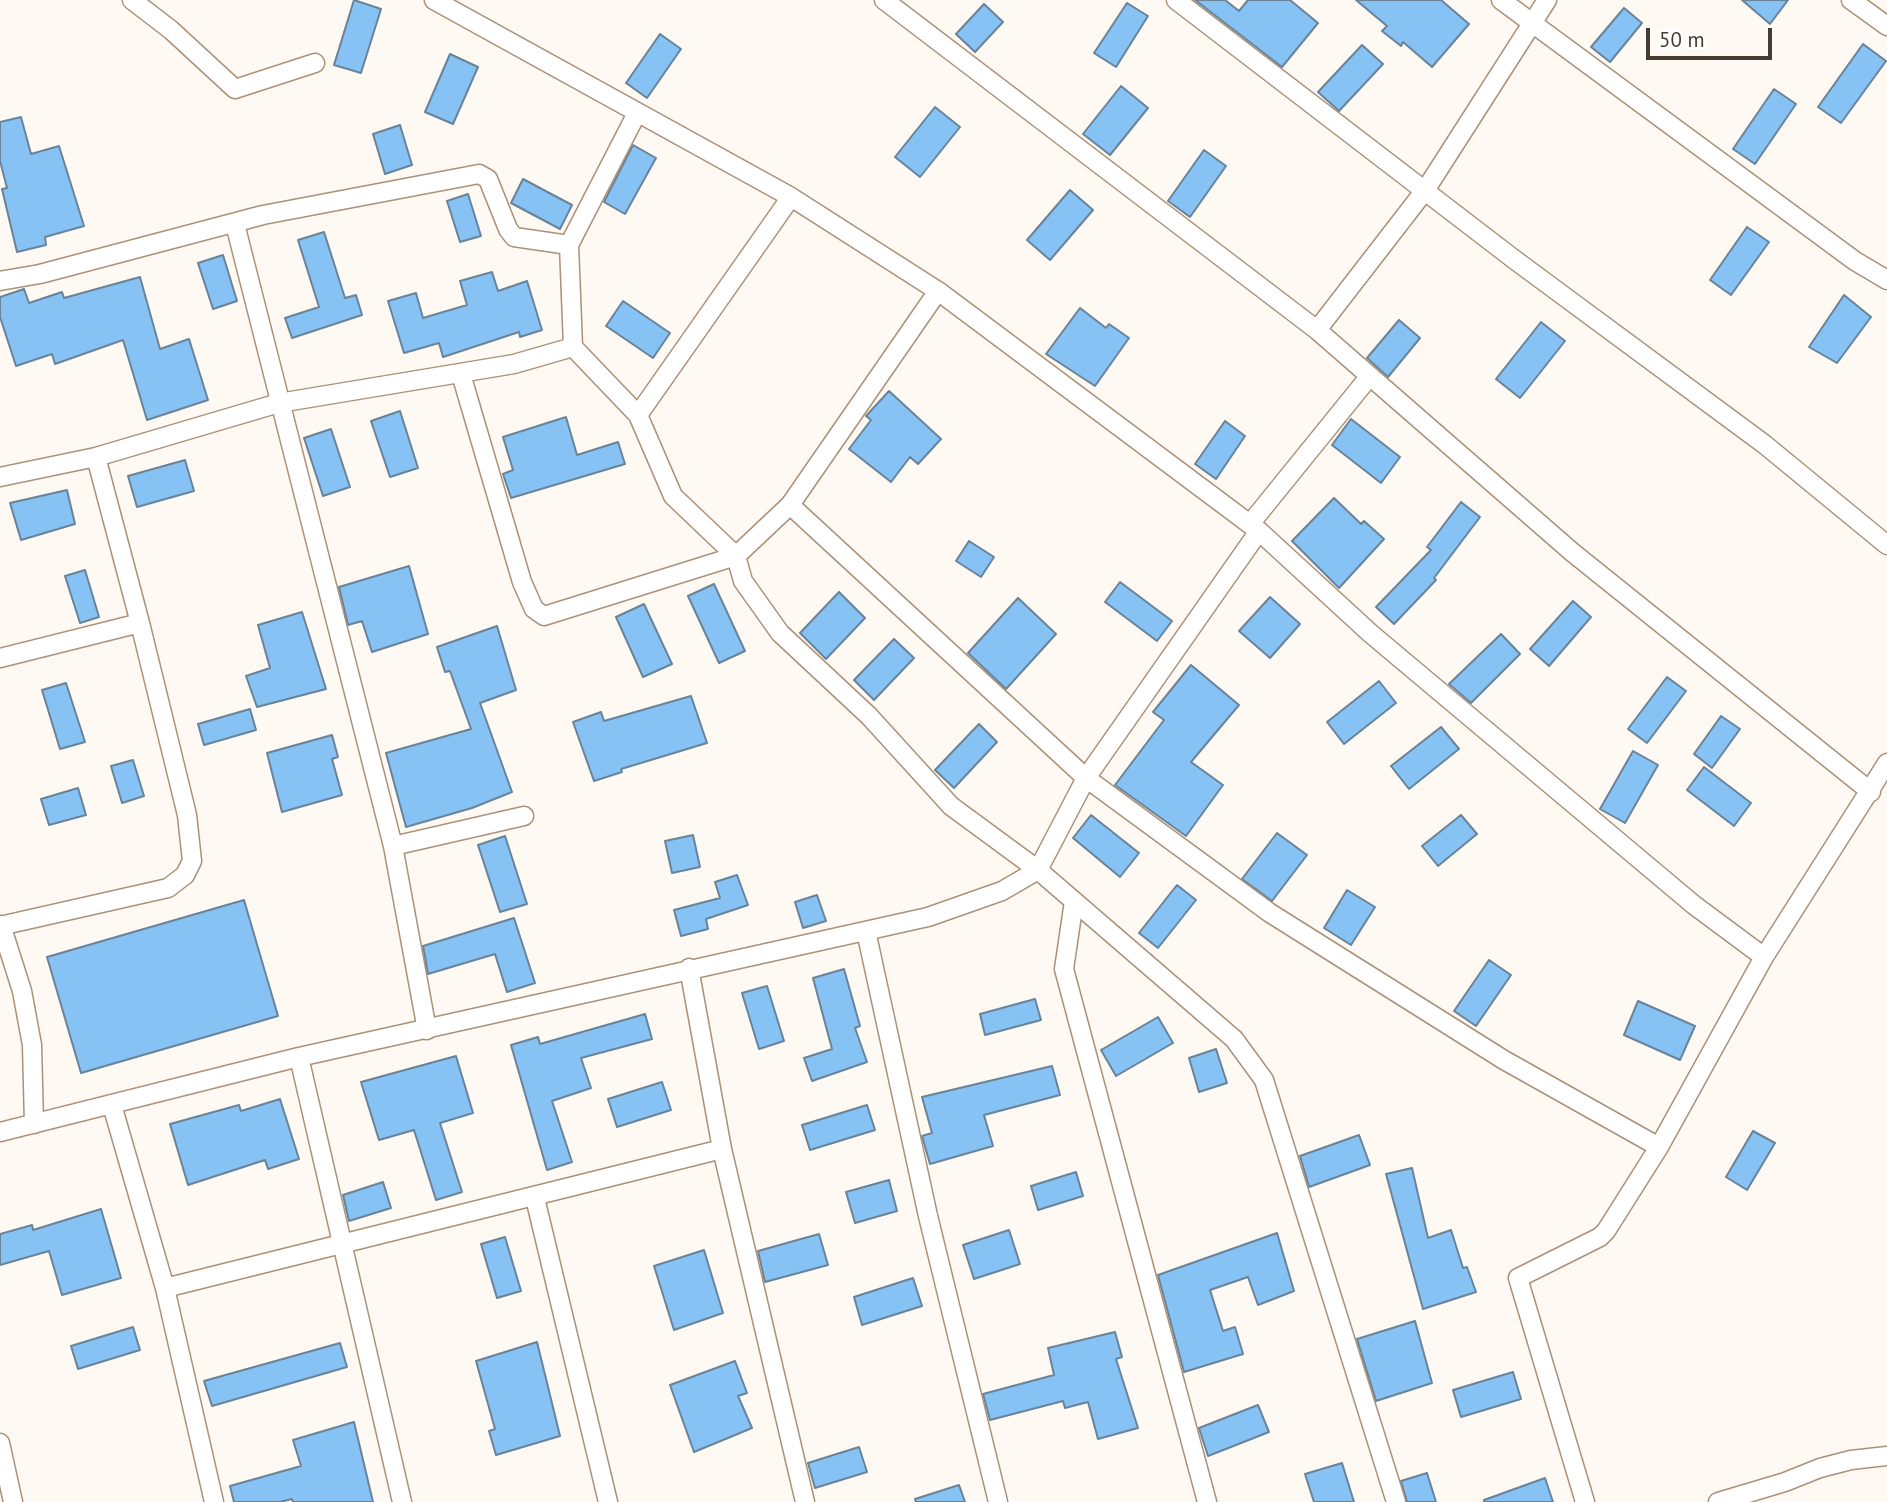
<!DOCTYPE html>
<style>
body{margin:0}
#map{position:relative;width:1887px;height:1502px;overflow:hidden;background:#fff9f4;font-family:"PT Sans",sans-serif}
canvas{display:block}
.scale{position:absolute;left:1646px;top:28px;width:126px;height:32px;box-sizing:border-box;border:4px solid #453b30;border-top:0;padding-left:9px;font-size:21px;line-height:24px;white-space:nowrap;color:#453b30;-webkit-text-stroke:5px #fff;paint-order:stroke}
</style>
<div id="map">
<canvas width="1887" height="1502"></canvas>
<div class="scale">50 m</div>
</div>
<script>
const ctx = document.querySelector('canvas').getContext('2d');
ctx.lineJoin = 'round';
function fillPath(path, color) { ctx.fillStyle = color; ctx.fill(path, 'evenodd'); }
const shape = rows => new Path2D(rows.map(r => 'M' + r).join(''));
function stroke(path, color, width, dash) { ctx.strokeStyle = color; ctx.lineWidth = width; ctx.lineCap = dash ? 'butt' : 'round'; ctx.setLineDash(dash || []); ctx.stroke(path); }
const building = shape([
 [354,0,381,9,361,73,334,65,354,0],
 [1195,0,1225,0,1239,11,1248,0,1290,0,1318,23,1282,67,1195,0],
 [1356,0,1441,0,1469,24,1432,67,1403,42,1401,46,1382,31,1387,26,1356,0],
 [1742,0,1788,0,1770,24,1742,0],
 [1127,3,1148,16,1116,67,1094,53,1127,3],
 [984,4,1003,22,975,52,956,34,984,4],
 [1624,8,1642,23,1610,62,1591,47,1624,8],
 [660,34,681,49,647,98,626,83,660,34],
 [1863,44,1886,61,1841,123,1818,107,1863,44],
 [1362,45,1383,64,1339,111,1318,92,1362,45],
 [450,54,478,67,453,124,425,112,450,54],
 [1121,86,1148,108,1110,155,1083,134,1121,86],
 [1774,89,1796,104,1755,164,1733,149,1774,89],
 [935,107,960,127,920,177,895,157,935,107],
 [21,117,31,154,59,146,84,226,45,237,46,245,17,252,2,189,7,188,0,161,0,122,21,117],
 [400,125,412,165,385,174,373,134,400,125],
 [633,145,656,158,625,214,604,202,633,145],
 [1204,150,1226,166,1190,217,1168,201,1204,150],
 [523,179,572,205,560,229,511,203,523,179],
 [1070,190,1093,210,1050,260,1027,240,1070,190],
 [468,194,481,236,460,242,447,201,468,194],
 [1747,227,1769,242,1731,295,1710,280,1747,227],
 [324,232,345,298,356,295,362,315,292,338,285,318,319,307,298,240,324,232],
 [223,255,237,301,213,309,198,263,223,255],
 [492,272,498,291,527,281,542,330,520,337,519,332,443,357,439,343,404,353,388,301,416,293,423,318,467,305,460,281,492,272],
 [140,277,160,349,189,339,208,400,147,420,123,340,55,364,52,354,16,366,0,317,0,297,24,289,29,303,62,292,64,298,140,277],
 [1844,295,1871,317,1837,363,1809,347,1844,295],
 [623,301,670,333,653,358,606,326,623,301],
 [1080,308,1106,328,1109,324,1129,338,1095,386,1046,354,1080,308],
 [1399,320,1420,338,1388,377,1367,358,1399,320],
 [1541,322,1565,341,1520,398,1496,379,1541,322],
 [889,391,941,439,918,464,910,457,891,482,849,449,871,420,866,416,889,391],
 [400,411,418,468,390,477,371,421,400,411],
 [566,417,577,455,618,442,625,464,511,498,503,474,513,470,503,437,566,417],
 [1351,419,1400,457,1381,483,1332,445,1351,419],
 [1225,421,1245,436,1216,479,1195,464,1225,421],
 [331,429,350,487,323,496,304,438,331,429],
 [185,460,194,491,137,507,128,476,185,460],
 [67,490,75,524,21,540,10,503,67,490],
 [1334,498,1361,524,1364,521,1384,539,1339,588,1292,541,1334,498],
 [1461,502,1480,517,1434,578,1436,580,1394,624,1376,607,1431,550,1427,547,1461,502],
 [969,541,994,557,981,577,956,561,969,541],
 [409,566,428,634,372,652,362,621,348,625,339,587,409,566],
 [85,570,99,617,80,623,65,576,85,570],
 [1120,582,1172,621,1157,641,1105,602,1120,582],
 [714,584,745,651,719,663,688,596,714,584],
 [839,592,865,618,826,659,800,633,839,592],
 [1270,597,1300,624,1270,658,1239,631,1270,597],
 [1018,598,1056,634,1006,689,968,653,1018,598],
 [1573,601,1591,617,1549,666,1530,649,1573,601],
 [644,604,672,664,643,677,616,617,644,604],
 [302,612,326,689,257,707,246,676,270,668,258,625,302,612],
 [497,626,516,690,480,703,512,792,472,808,406,827,386,753,471,729,450,671,445,672,437,647,497,626],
 [1501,634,1520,654,1471,703,1449,684,1501,634],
 [894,639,914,658,874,700,854,680,894,639],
 [1191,665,1239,705,1191,762,1223,785,1186,836,1115,785,1164,720,1153,712,1191,665],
 [1667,677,1686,691,1647,743,1628,729,1667,677],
 [1379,681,1396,703,1344,744,1327,722,1379,681],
 [66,683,85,742,60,749,42,690,66,683],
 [691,696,707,743,621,769,622,772,594,781,573,722,601,712,604,721,691,696],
 [250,709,256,730,204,745,198,724,250,709],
 [1721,716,1740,729,1712,768,1694,754,1721,716],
 [979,724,997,742,954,788,935,770,979,724],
 [1441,727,1459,749,1409,789,1391,766,1441,727],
 [332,735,338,757,332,759,342,795,282,812,267,753,332,735],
 [1633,751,1658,765,1625,823,1600,809,1633,751],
 [133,760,144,796,122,803,111,766,133,760],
 [1704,767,1751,803,1734,826,1687,790,1704,767],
 [78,788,86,815,49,825,41,799,78,788],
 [1091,815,1139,853,1120,877,1073,838,1091,815],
 [1461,815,1477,834,1438,866,1422,846,1461,815],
 [1277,833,1307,855,1272,901,1242,879,1277,833],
 [693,835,700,867,672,873,665,841,693,835],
 [505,836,527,904,500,912,478,845,505,836],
 [737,875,748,905,706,919,708,929,681,936,674,910,720,898,715,882,737,875],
 [1177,885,1196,900,1158,948,1139,933,1177,885],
 [1347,890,1375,907,1351,945,1324,928,1347,890],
 [817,895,826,921,803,928,795,902,817,895],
 [244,900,278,1016,81,1073,47,957,244,900],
 [514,918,535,983,507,992,495,954,428,974,423,946,514,918],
 [1489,960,1511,975,1476,1026,1454,1011,1489,960],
 [844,969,860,1026,855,1028,867,1062,812,1081,804,1058,832,1049,813,978,844,969],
 [767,986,784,1041,759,1049,742,993,767,986],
 [1035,999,1041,1020,985,1035,980,1014,1035,999],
 [1638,1001,1695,1026,1680,1060,1624,1035,1638,1001],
 [645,1014,652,1039,581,1058,591,1088,552,1101,572,1162,547,1170,511,1045,538,1037,540,1044,645,1014],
 [1158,1017,1173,1043,1116,1076,1101,1050,1158,1017],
 [1216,1049,1227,1083,1199,1092,1189,1058,1216,1049],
 [456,1056,473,1113,440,1123,462,1192,436,1200,414,1130,379,1140,361,1082,456,1056],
 [1052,1066,1060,1095,984,1115,993,1146,930,1164,922,1136,932,1133,922,1097,1052,1066],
 [662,1082,671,1110,617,1127,608,1099,662,1082],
 [280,1099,299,1159,268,1169,265,1160,188,1185,170,1124,239,1105,241,1111,280,1099],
 [867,1105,875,1130,810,1150,802,1125,867,1105],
 [1753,1131,1775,1143,1747,1190,1726,1177,1753,1131],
 [1359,1135,1370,1165,1309,1187,1300,1156,1359,1135],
 [1412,1168,1428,1238,1451,1230,1463,1268,1467,1267,1476,1292,1423,1309,1386,1174,1412,1168],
 [1076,1172,1083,1196,1038,1210,1031,1186,1076,1172],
 [889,1180,897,1211,855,1223,846,1192,889,1180],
 [383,1182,391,1208,349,1221,343,1195,383,1182],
 [101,1209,121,1278,62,1295,49,1251,0,1265,0,1234,32,1225,33,1230,101,1209],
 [1009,1230,1020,1264,974,1279,963,1245,1009,1230],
 [1277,1233,1294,1291,1258,1305,1248,1277,1210,1290,1223,1331,1235,1327,1243,1354,1184,1372,1158,1275,1277,1233],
 [819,1234,828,1265,765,1282,758,1251,819,1234],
 [505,1237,521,1291,497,1298,481,1244,505,1237],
 [704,1250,723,1313,674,1330,654,1266,704,1250],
 [913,1278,922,1306,862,1325,854,1297,913,1278],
 [1415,1321,1432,1383,1376,1401,1357,1339,1415,1321],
 [133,1327,140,1350,78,1369,71,1346,133,1327],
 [1115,1332,1122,1357,1116,1359,1138,1428,1098,1439,1088,1402,1065,1408,1063,1401,990,1420,983,1394,1054,1375,1048,1348,1115,1332],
 [537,1342,560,1436,496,1455,489,1431,495,1429,476,1361,537,1342],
 [340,1343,347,1367,212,1406,204,1381,340,1343],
 [735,1361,747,1393,738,1396,752,1428,694,1452,670,1385,735,1361],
 [1513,1372,1521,1399,1461,1417,1453,1390,1513,1372],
 [1258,1405,1269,1432,1208,1456,1199,1428,1258,1405],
 [354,1422,373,1502,293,1502,292,1499,280,1502,234,1502,230,1486,301,1466,293,1440,354,1422],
 [859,1447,867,1472,815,1488,808,1463,859,1447],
 [1342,1463,1354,1502,1314,1502,1305,1474,1342,1463],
 [1427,1473,1436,1502,1407,1502,1401,1481,1427,1473],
 [1545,1478,1553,1502,1484,1502,1484,1500,1545,1478],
 [959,1485,965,1502,916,1502,915,1499,959,1485]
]);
fillPath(building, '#86c2f4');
stroke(building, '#698399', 2);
const street = shape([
 [132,0,171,30,235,89,315,63],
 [434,0,791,197,938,291,1259,531,1370,633,1694,905,1764,957],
 [884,0,1317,330,1572,552,1871,792],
 [1176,0,1515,260,1764,444,1887,545],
 [1501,0,1855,261,1887,280],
 [1851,0,1887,26],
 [235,224,393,846,427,1030],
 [569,245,573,347,638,415,673,496,736,556,743,581,780,633,869,716,951,806,1038,870,1234,1039,1264,1080,1396,1502],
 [0,281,40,274,263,215,479,174,488,179,508,229,514,237,569,245,637,113],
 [1317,330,1426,189,1547,0],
 [461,374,522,582,534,609,544,616,736,556,790,505,938,291],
 [638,415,791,197],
 [96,457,140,623],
 [0,477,96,457,279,403,514,364,573,347],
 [790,505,1086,778,1270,913,1504,1060,1659,1147],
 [1250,524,1369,377],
 [0,658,140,623,187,815,192,861,185,875,168,888,0,926],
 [393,846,524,816],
 [1074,901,1064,969,1207,1502],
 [1,925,22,991,32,1045,34,1124],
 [866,931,928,1216,998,1502],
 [689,968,722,1149,805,1502],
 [299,1057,402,1502],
 [112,1105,165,1288,214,1502],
 [0,1132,299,1057,928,917,1002,891,1038,870,1086,778,1259,531],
 [535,1198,608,1502],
 [165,1288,722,1149],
 [0,1443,13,1502],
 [1585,1502,1518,1278,1600,1237,1606,1231,1659,1147,1764,957,1887,763],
 [1718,1502,1785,1482,1820,1468,1851,1460,1887,1456]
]);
stroke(street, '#aa9178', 21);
stroke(street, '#fff', 18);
</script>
